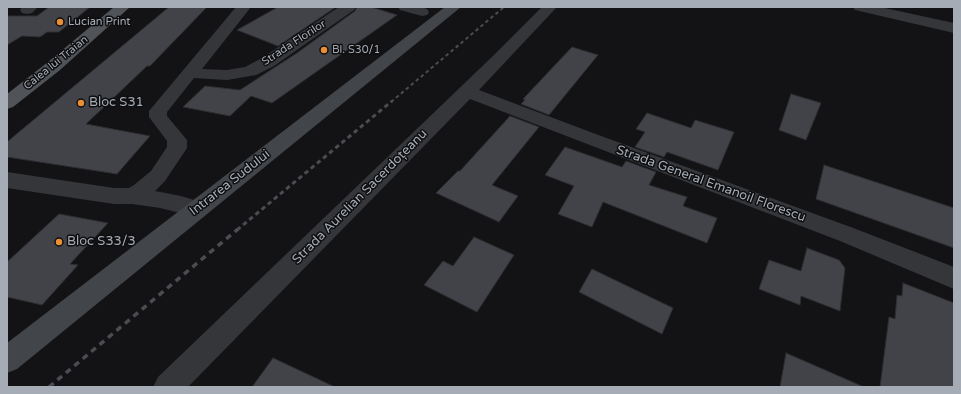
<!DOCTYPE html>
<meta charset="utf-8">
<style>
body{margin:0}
#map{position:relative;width:961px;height:394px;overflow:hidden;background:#131315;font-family:"Varela Round",sans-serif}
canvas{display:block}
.frame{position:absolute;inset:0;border:8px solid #a5acb5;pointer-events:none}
</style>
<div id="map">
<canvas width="961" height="394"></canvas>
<div class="frame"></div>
</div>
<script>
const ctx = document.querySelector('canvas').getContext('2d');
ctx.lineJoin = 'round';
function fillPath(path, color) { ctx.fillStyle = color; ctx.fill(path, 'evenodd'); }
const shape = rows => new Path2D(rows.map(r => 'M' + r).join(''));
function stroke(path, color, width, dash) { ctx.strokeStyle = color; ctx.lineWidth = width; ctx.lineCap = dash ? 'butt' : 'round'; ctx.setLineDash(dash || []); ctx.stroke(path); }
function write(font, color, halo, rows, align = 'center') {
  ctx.font = font + ' "Varela Round",sans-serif'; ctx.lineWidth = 3; ctx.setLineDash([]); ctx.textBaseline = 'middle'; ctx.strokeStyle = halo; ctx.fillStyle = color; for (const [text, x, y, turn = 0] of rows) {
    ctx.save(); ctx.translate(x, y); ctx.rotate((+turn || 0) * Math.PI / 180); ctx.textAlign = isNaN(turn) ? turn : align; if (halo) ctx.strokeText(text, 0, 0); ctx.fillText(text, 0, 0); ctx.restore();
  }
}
const building = shape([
 [49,7,90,7,59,32,47,32,40,37,22,36,7,45,7,16,37,16,49,7],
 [169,7,207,7,150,66,147,66,86,124,150,136,117,174,7,157,7,142,169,7],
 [278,7,336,7,278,46,237,30,278,7],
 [357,7,371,7,397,15,272,103,251,96,230,116,183,107,205,86,240,90,297,53,355,11,357,7],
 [572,47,598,55,549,115,521,104,525,100,523,99,572,47],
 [791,94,821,103,806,140,779,130,791,94],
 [647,113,691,128,695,120,734,132,718,170,667,152,664,157,635,147,645,132,636,129,647,113],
 [510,116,539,127,492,185,518,196,499,222,436,193,458,171,460,171,510,116],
 [565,147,622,167,626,161,656,172,649,185,687,197,683,206,717,218,707,243,603,202,592,227,558,214,574,186,545,175,565,147],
 [824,165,954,208,954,248,816,199,824,165],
 [59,214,108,223,70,264,78,265,42,305,7,297,7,262,59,214],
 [474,237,514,255,477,312,424,285,443,261,453,266,474,237],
 [807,248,839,260,845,268,840,311,801,296,800,305,759,289,769,260,801,271,807,248],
 [592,269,673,308,662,334,579,292,592,269],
 [903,283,954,303,954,387,880,387,889,317,895,319,897,295,902,296,903,283],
 [786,353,864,387,780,387,786,353],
 [273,358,335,387,252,387,273,358]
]);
fillPath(building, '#424348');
stroke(building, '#2d2e31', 1);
fillPath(shape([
 [22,7,38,7,32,13,27,14,22,13,20,10,22,7],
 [236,7,251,7,202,69,227,70,245,67,262,58,339,7,356,7,354,10,274,66,256,75,227,80,194,78,167,112,167,116,187,140,187,148,165,181,155,191,181,196,204,203,207,209,204,215,196,217,160,208,132,204,114,204,7,188,7,172,114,188,129,188,134,185,151,171,167,147,167,141,149,117,149,111,236,7],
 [398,7,421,7,427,9,429,12,427,15,422,16,400,10,398,7],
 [542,7,557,7,479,90,593,133,856,229,954,267,954,289,840,241,470,99,188,387,153,387,158,377,495,54,542,7],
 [853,7,880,7,954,23,954,33,855,10,853,7]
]), '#343639');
fillPath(shape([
 [445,7,461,7,17,369,7,373,7,343,445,7]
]), '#424549');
fillPath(shape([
 [114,7,130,7,60,70,13,107,7,109,7,94,48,62,114,7]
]), '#505358');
stroke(shape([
 [391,102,504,7]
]), '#494c50', 2, [3.5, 3]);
stroke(shape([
 [237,230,392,101]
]), '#494c50', 3, [4.5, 3.5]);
stroke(shape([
 [49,387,238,229]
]), '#494c50', 3.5, [6, 5]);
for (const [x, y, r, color] of [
 [60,22,4,"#eb8f35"],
 [324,50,4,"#eb8f35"],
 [81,103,4,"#eb8f35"],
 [59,242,4,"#eb8f35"]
]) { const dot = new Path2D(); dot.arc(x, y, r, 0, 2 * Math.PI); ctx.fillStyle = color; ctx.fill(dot); stroke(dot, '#0e0e10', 1.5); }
write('11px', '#a5acb5', '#0e0e10', [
 ["Lucian Print",68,22],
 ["Bl. S30/1",332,50]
], 'left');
write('11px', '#a5acb5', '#0e0e10', [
 ["Strada Florilor",294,43,-33],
 ["Calea lui Traian",56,63,-39]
]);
write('13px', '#a5acb5', '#0e0e10', [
 ["Bloc S31",89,103],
 ["Bloc S33/3",67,242]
], 'left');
write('13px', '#a5acb5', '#0e0e10', [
 ["Intrarea Sudului",230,183,-38],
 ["Strada General Emanoil Florescu",711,184,20],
 ["Strada Aurelian Sacerdoțeanu",360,197,-45]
]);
</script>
